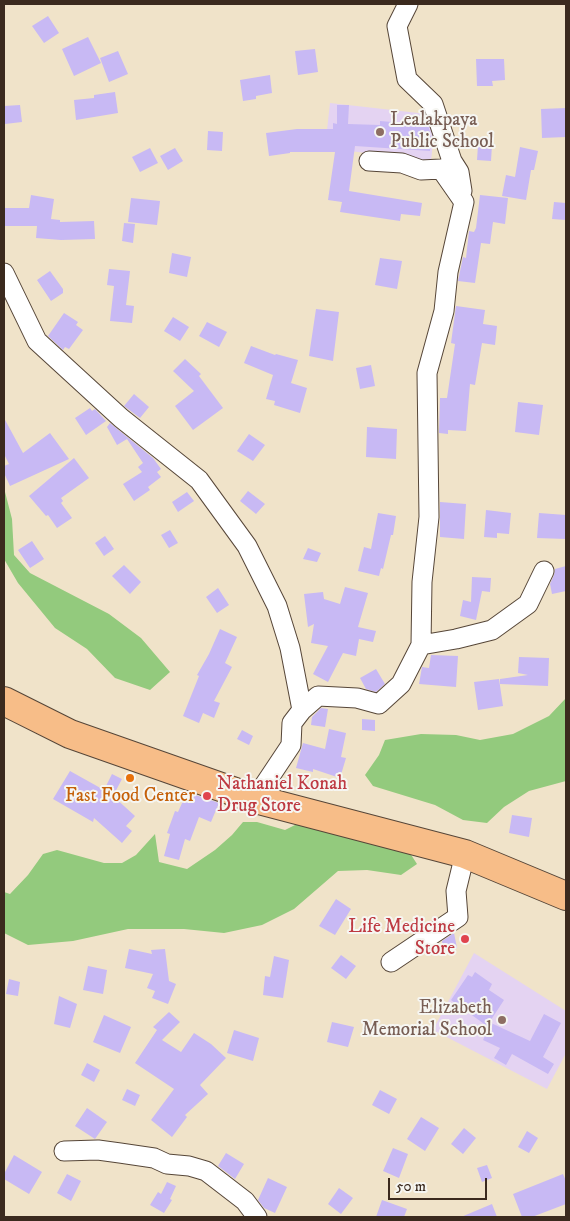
<!DOCTYPE html>
<style>
body{margin:0}
#map{position:relative;width:570px;height:1221px;overflow:hidden;background:#f0e3c9;font-family:"IM FELL DW Pica",serif}
canvas{display:block}
.frame{position:absolute;inset:0;border:5px solid #3b2a1e;pointer-events:none}
.scale{position:absolute;left:388px;top:1178px;width:99px;height:22px;box-sizing:border-box;border:2px solid #3b2a1e;border-top:0;padding-left:6px;font-size:15px;line-height:18px;white-space:nowrap;color:#3b2a1e;-webkit-text-stroke:4px #f6f6f2;paint-order:stroke}
</style>
<div id="map">
<canvas width="570" height="1221"></canvas>
<div class="frame"></div>
<div class="scale">50 m</div>
</div>
<script>
const ctx = document.querySelector('canvas').getContext('2d');
ctx.lineJoin = 'round';
function fillPath(path, color) { ctx.fillStyle = color; ctx.fill(path, 'evenodd'); }
const shape = rows => new Path2D(rows.map(r => 'M' + r).join(''));
function stroke(path, color, width, dash) { ctx.strokeStyle = color; ctx.lineWidth = width; ctx.lineCap = dash ? 'butt' : 'round'; ctx.setLineDash(dash || []); ctx.stroke(path); }
function write(font, color, halo, rows, align = 'center') {
  ctx.font = font + ' "IM FELL DW Pica",serif'; ctx.lineWidth = 4; ctx.setLineDash([]); ctx.textBaseline = 'middle'; ctx.strokeStyle = halo; ctx.fillStyle = color; for (const [text, x, y, turn = 0] of rows) {
    ctx.save(); ctx.translate(x, y); ctx.rotate((+turn || 0) * Math.PI / 180); ctx.textAlign = isNaN(turn) ? turn : align; if (halo) ctx.strokeText(text, 0, 0); ctx.fillText(text, 0, 0); ctx.restore();
  }
}
fillPath(shape([
 [330,103,436,115,431,161,325,148],
 [474,953,566,1011,566,1053,547,1089,433,1030]
]), '#e4d3f2');
fillPath(shape([
 [4,488,12,519,14,555,30,573,109,614,141,638,170,672,150,690,115,678,87,649,55,628,18,583,4,559],
 [566,698,566,781,529,791,504,807,487,823,463,820,435,805,373,786,365,775,379,755,385,740,421,734,456,735,480,740,513,734,549,716],
 [243,822,257,822,285,830,299,823,397,833,417,864,401,875,367,870,338,871,294,909,262,925,224,933,184,929,128,929,73,941,28,945,4,933,4,892,10,894,28,875,43,854,57,850,104,863,122,863,136,855,155,834,159,862,187,869,215,850,232,835]
]), '#93ca7d');
fillPath(shape([
 [48,16,59,33,44,43,32,26],
 [88,37,101,63,74,76,62,49],
 [315,49,318,72,298,75,295,51],
 [118,51,128,74,109,82,100,58],
 [476,59,504,59,505,80,492,81,493,86,477,86],
 [270,75,272,93,256,96,256,99,243,101,240,80],
 [115,92,118,113,76,120,74,100,94,98,94,95],
 [20,105,22,122,5,124,4,106],
 [337,105,349,105,348,124,380,125,380,121,428,125,431,135,430,151,355,146,349,191,422,203,420,216,401,214,400,221,340,212,342,202,328,200,335,152,290,152,290,153,269,156,266,133,297,129,333,129,333,123,337,124],
 [566,108,566,137,542,138,541,109],
 [208,131,223,132,222,151,207,150],
 [478,145,492,145,491,161,477,160],
 [520,147,538,151,534,170,531,170,526,200,502,196,506,175,515,177],
 [150,148,158,163,140,172,132,157],
 [175,148,183,161,168,170,160,156],
 [31,195,54,199,51,219,60,220,60,222,94,221,95,239,61,240,36,238,37,226,4,226,4,208,29,208],
 [480,195,508,198,505,224,493,222,490,244,481,243,475,283,458,281,463,257,466,258,469,231,474,232,476,228],
 [131,198,160,201,157,225,128,222],
 [554,202,566,203,566,220,552,219],
 [124,223,135,224,133,243,122,241],
 [172,253,191,257,187,277,169,273],
 [380,258,402,261,397,289,375,285],
 [109,269,130,271,126,305,134,306,132,323,110,321,114,286,107,285],
 [50,271,63,289,63,293,51,301,37,280],
 [456,306,485,310,483,324,497,326,495,345,482,343,475,385,470,384,466,431,448,430,448,434,439,433,440,398,447,398,455,344,451,343],
 [316,309,339,312,333,361,309,356],
 [64,313,78,322,76,325,83,330,69,349,65,347,63,350,48,336],
 [173,317,189,327,180,341,164,331],
 [207,322,227,332,219,347,199,336],
 [251,346,275,355,276,354,298,360,291,383,307,388,300,413,274,405,275,401,266,399,273,375,244,363],
 [185,359,201,374,199,376,223,408,193,430,175,406,194,391,173,371],
 [371,365,375,386,360,389,356,368],
 [134,394,149,407,140,418,124,406],
 [518,402,543,405,539,435,515,432],
 [90,408,92,411,95,409,106,421,86,435,75,418],
 [4,418,23,453,50,433,69,459,10,486,4,473,4,466,9,464,4,454],
 [110,423,153,458,161,469,157,472,161,477,148,487,150,490,134,501,123,484,142,472,138,467,143,463,127,439,117,445,107,427],
 [367,427,397,429,396,459,366,457],
 [249,434,265,445,253,461,237,451],
 [74,458,89,478,61,498,63,501,61,503,72,518,57,528,48,515,46,516,29,496],
 [248,491,265,504,256,514,240,501],
 [187,492,194,501,178,512,172,502],
 [440,502,466,504,464,539,440,537],
 [486,510,511,513,509,534,497,533,497,538,484,537],
 [378,513,396,516,393,535,391,535,383,569,381,568,379,576,358,571,364,547,371,549],
 [539,513,566,515,566,539,537,538],
 [170,530,178,543,169,548,161,535],
 [105,536,114,549,104,556,95,543],
 [32,541,44,559,30,568,18,550],
 [308,548,321,553,317,562,303,559],
 [124,565,141,582,130,594,112,576],
 [566,566,566,591,552,594,550,584,554,575,555,569],
 [472,577,491,578,490,592,482,591,476,620,460,616,463,600,471,602],
 [345,587,368,593,358,627,376,631,373,642,359,639,356,656,343,653,328,682,313,674,328,646,311,643,314,624,308,627,304,594,323,592,324,599,340,604],
 [218,588,229,605,217,613,206,597],
 [220,629,237,637,225,663,232,667,214,701,220,703,214,718,203,713,199,723,183,716,199,676,197,675,209,654],
 [431,655,458,656,456,687,419,684,422,667,429,668],
 [519,657,549,658,548,686,500,684,500,679,528,675,518,673],
 [376,669,385,684,376,692,366,689,360,678],
 [499,679,503,706,478,710,474,682],
 [321,708,328,709,325,727,311,725,312,717],
 [362,719,375,720,375,731,362,730],
 [329,729,346,733,341,757,346,758,340,778,313,769,313,772,296,768,303,743,325,749],
 [242,730,253,736,249,745,237,739],
 [70,771,104,790,112,774,122,779,113,796,135,816,126,826,132,831,122,843,94,818,93,822,53,799],
 [187,792,219,803,211,822,199,817,190,841,185,839,179,860,164,856,170,834,167,833,175,811,178,812],
 [512,815,532,818,529,837,509,833],
 [336,899,351,909,335,935,319,926],
 [454,933,457,948,443,950,442,941],
 [129,949,152,954,151,950,165,949,169,981,176,984,168,1004,152,998,155,991,147,988,153,974,125,968],
 [341,955,356,966,346,979,331,968],
 [274,956,289,960,283,998,263,995,265,976,270,977],
 [88,966,107,970,103,994,83,990],
 [475,972,492,984,489,990,504,1000,487,1026,451,1000,468,975,472,977],
 [9,979,20,982,18,996,6,994],
 [59,996,77,1004,70,1028,54,1024],
 [169,1012,180,1022,162,1040,181,1052,194,1033,211,1044,226,1058,200,1085,208,1094,185,1115,187,1117,172,1137,151,1120,174,1089,135,1063,157,1030,153,1027],
 [544,1014,561,1023,543,1057,554,1064,548,1074,512,1054,506,1065,494,1058,500,1048,483,1040,491,1023,530,1041],
 [104,1015,131,1027,120,1053,93,1042],
 [332,1022,354,1027,348,1047,327,1042],
 [234,1030,259,1038,253,1061,227,1053],
 [87,1063,100,1070,94,1082,81,1075],
 [127,1089,140,1095,135,1106,122,1100],
 [380,1090,397,1099,389,1114,372,1105],
 [87,1108,107,1122,95,1139,75,1126],
 [421,1117,439,1128,425,1151,407,1139],
 [464,1128,476,1138,463,1154,451,1144],
 [527,1131,538,1138,529,1153,518,1147],
 [393,1148,408,1154,399,1178,383,1171],
 [226,1153,244,1164,235,1179,218,1166],
 [14,1155,42,1172,29,1194,4,1179,4,1174],
 [487,1165,492,1178,482,1182,477,1168],
 [67,1174,81,1181,71,1201,57,1193],
 [563,1174,566,1181,566,1204,532,1217,522,1217,513,1194],
 [268,1178,287,1187,275,1213,264,1208,258,1200],
 [167,1182,176,1186,170,1199,172,1200,164,1213,150,1205,158,1192,161,1194],
 [339,1188,353,1198,341,1214,328,1204],
 [382,1200,407,1209,404,1217,376,1217],
 [492,1204,497,1217,461,1217]
]), '#c8b9f4');
const minor = shape([
 [408,4,397,26,407,79,433,104,452,161,459,172,462,191],
 [4,273,37,341,121,418,199,480,247,546,277,606,290,648,302,710],
 [421,645,456,639,492,630,528,604,544,571],
 [255,799,291,745,292,723,302,710,318,696,357,698,379,704,401,684,421,645,422,582,429,517,427,373,444,311,448,272,464,202,441,169,421,170,402,163,369,161],
 [391,962,458,917,456,891,465,854],
 [64,1151,98,1150,120,1153,154,1158,167,1164,189,1166,206,1171,245,1201,257,1217]
]);
const highway = shape([
 [4,701,70,734,255,799,465,854,566,896]
]);
stroke(minor, '#564638', 21);
stroke(highway, '#564638', 30);
stroke(minor, '#fff', 19);
stroke(highway, '#f7bd88', 28);
for (const [x, y, r, color] of [
 [380,132,5,"#8d6e63"],
 [130,778,5,"#e8710a"],
 [207,796,5,"#e0444e"],
 [465,939,5,"#e0444e"],
 [502,1020,5,"#8d6e63"]
]) { const dot = new Path2D(); dot.arc(x, y, r, 0, 2 * Math.PI); ctx.fillStyle = color; ctx.fill(dot); stroke(dot, '#f6f6f2', 2); }
write('19px', '#785e54', '#f6f6f2', [
 ["Lealakpaya",390,121],
 ["Public School",390,143],
 ["Elizabeth",492,1009,"right"],
 ["Memorial School",492,1031,"right"]
], 'left');
write('19px', '#be3a42', '#f6f6f2', [
 ["Nathaniel Konah",217,785],
 ["Drug Store",217,807],
 ["Life Medicine",455,928,"right"],
 ["Store",455,950,"right"]
], 'left');
write('19px', '#c56008', '#f6f6f2', [
 ["Fast Food Center",130,797]
]);
</script>
